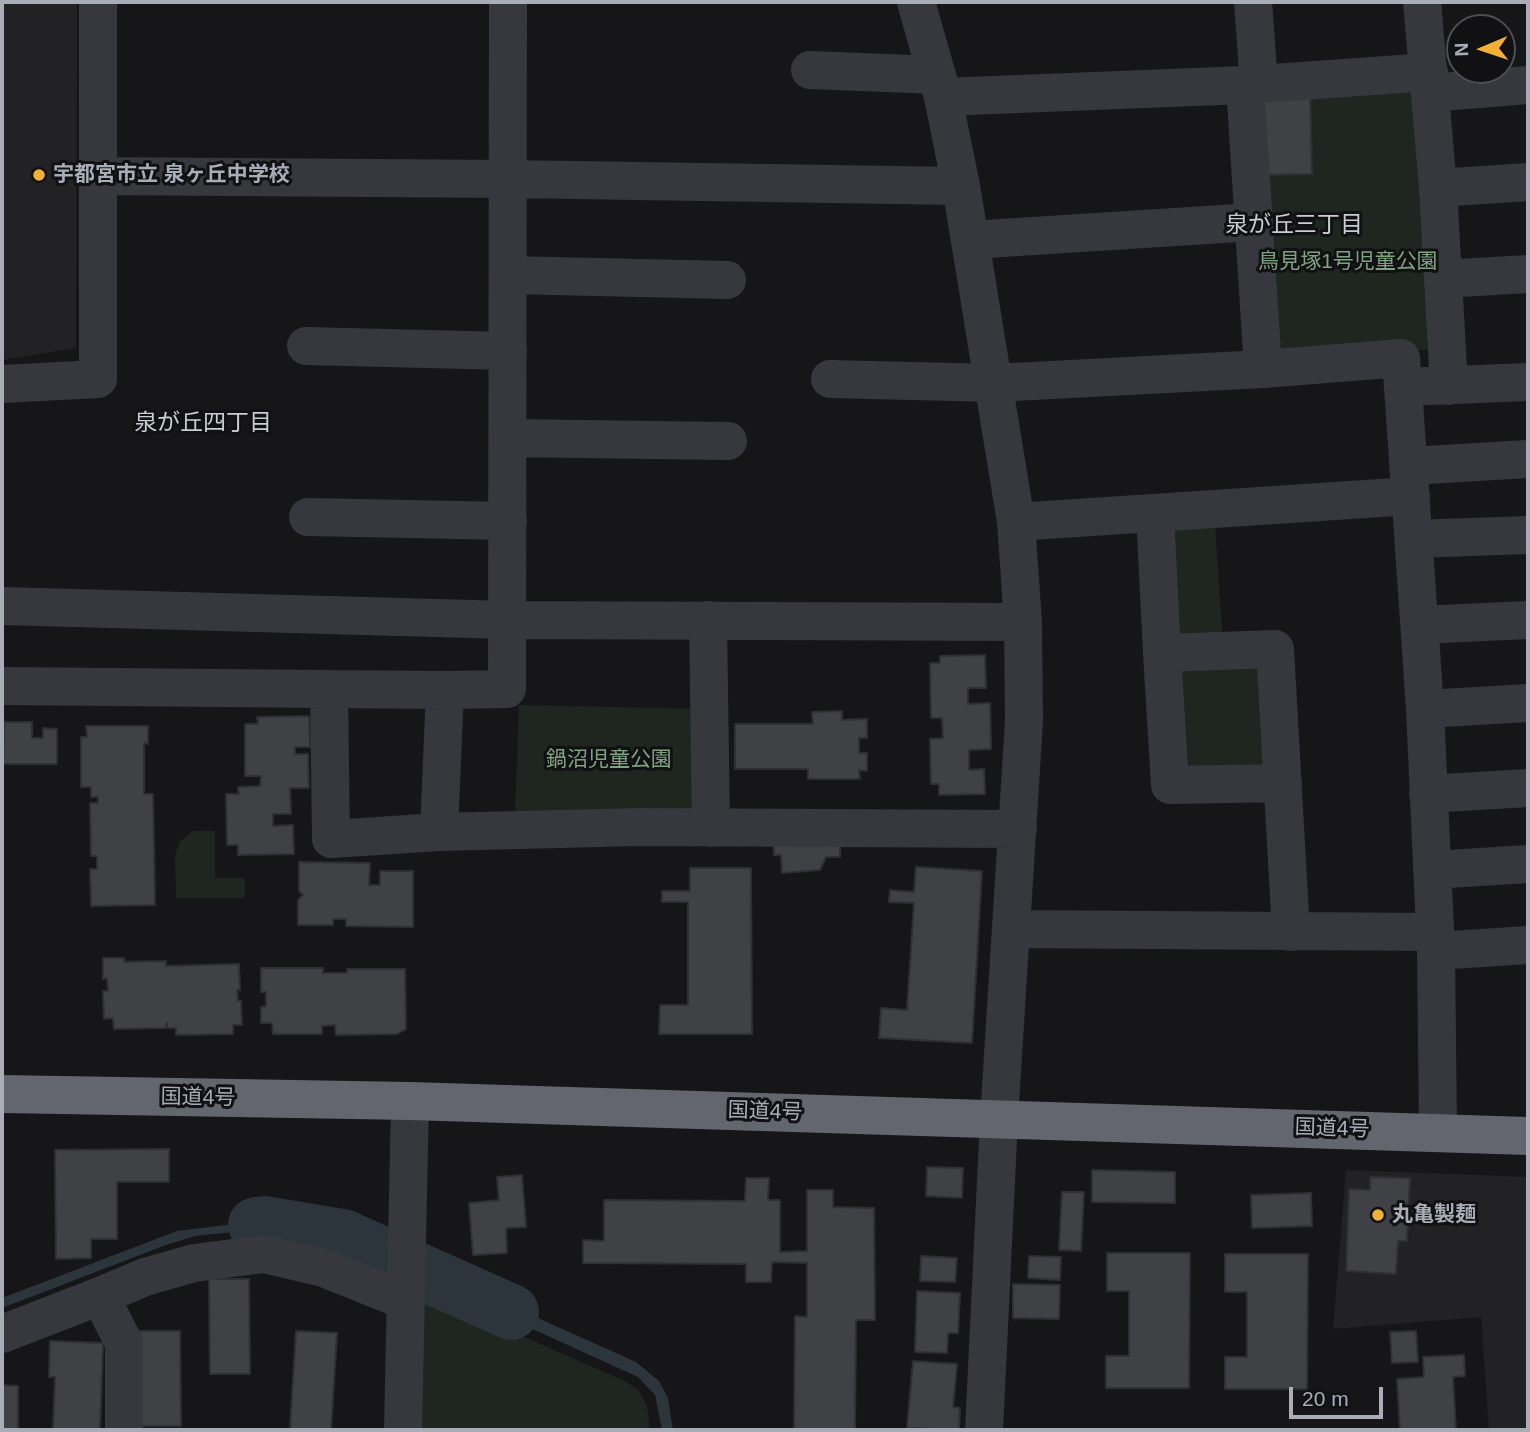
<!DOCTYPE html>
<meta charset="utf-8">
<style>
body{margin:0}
#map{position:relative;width:1530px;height:1432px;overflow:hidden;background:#161618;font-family:Arial,sans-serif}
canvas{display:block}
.frame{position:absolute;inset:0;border:4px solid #a8adb8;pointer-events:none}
.north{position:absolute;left:1446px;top:14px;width:70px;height:70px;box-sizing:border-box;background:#111113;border:2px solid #4d4f55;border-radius:50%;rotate:268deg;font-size:19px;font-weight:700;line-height:28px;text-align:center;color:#a8adb8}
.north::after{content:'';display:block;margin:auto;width:24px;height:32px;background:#f2b134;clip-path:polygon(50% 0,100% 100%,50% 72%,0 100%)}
.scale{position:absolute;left:1289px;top:1387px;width:94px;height:32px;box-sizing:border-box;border:4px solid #a8adb8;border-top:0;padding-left:9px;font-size:21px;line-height:24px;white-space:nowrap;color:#a8adb8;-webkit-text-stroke:5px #111113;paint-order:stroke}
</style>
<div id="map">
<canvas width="1530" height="1432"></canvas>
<div class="frame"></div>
<div class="north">N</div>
<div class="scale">20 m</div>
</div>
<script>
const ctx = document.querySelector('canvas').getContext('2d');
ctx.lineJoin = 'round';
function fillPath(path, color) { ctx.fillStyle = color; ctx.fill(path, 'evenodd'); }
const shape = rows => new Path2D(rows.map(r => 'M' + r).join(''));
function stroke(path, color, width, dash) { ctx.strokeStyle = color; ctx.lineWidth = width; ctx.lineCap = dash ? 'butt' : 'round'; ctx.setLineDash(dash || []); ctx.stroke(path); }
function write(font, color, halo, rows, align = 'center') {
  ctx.font = font + ' Arial,"Noto Sans JP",sans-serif'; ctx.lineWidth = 6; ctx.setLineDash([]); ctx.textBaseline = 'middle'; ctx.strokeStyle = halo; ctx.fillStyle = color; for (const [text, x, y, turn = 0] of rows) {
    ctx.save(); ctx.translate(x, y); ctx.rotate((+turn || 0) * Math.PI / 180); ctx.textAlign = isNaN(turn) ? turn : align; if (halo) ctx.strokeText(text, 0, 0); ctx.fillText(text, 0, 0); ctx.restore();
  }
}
fillPath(shape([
 [2,2,77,2,76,348,2,360],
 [1346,1170,1528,1177,1528,1430,1489,1430,1481,1317,1333,1329]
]), '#222225');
fillPath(shape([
 [1423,83,1439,349,1267,359,1252,94],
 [1215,524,1224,657,1270,655,1275,775,1177,777,1164,527],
 [519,705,699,709,693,811,519,814,515,811],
 [193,831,215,831,215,878,245,878,245,898,176,898,175,855,180,841],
 [424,1293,625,1381,639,1391,647,1406,650,1430,420,1430]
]), '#1e261f');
fillPath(shape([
 [243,1223,283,1224,317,1230,366,1248,362,1255,314,1238,251,1230,195,1236,166,1245,2,1308,2,1298,177,1231],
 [442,1275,636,1362,659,1381,668,1398,673,1430,662,1430,655,1395,638,1377,438,1286]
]), '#2c353c');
stroke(shape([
 [256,1225,265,1224,343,1237,511,1312]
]), '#2c353c', 56);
const building = shape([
 [1310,87,1312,174,1259,175,1257,89,1310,87],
 [985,655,986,688,968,688,968,704,990,703,991,749,969,750,969,770,984,769,985,794,939,795,939,784,931,784,930,739,943,738,942,718,931,718,930,663,940,663,940,656,985,655],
 [842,711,842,720,867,719,867,738,859,738,859,753,867,753,867,771,859,770,860,779,808,779,808,769,735,769,735,724,813,724,812,712,842,711],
 [309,716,310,747,295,747,295,754,308,754,309,788,290,788,291,814,273,814,273,826,293,825,294,854,238,855,238,845,227,845,226,794,239,794,238,787,260,786,261,776,245,776,245,724,258,724,257,717,309,716],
 [4,722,32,722,32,738,43,738,43,728,57,729,57,764,3,764,4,722],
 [86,726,148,726,148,744,144,743,144,794,153,794,155,905,91,906,90,869,97,869,97,856,91,856,90,803,98,803,98,797,91,797,91,787,81,787,81,737,87,737,86,726],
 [774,845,840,846,840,857,826,857,820,870,782,873,781,855,774,855,774,845],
 [299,862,370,863,369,885,380,885,380,871,413,871,413,927,346,926,346,919,333,919,333,925,298,925,298,900,303,895,299,891,299,862],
 [916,867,982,871,972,1043,879,1038,881,1008,907,1010,914,903,889,902,890,890,914,892,916,867],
 [690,868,751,868,752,1034,659,1034,660,1005,688,1005,688,902,662,902,662,891,690,891,690,868],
 [103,958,124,958,124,962,166,961,166,966,239,964,240,990,237,990,238,1001,241,1001,242,1025,233,1025,233,1034,176,1035,176,1028,167,1028,167,1023,165,1028,114,1029,113,1018,104,1019,103,991,108,991,107,978,103,979,103,958],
 [261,968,323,968,323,973,347,973,347,969,405,969,406,1029,397,1034,336,1035,335,1025,322,1026,322,1034,273,1034,272,1023,261,1023,261,1007,266,1006,266,992,261,992,261,968],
 [169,1149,169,1182,117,1182,117,1239,91,1239,91,1258,56,1259,55,1150,169,1149],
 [927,1167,963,1168,962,1198,926,1196,927,1167],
 [1092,1170,1175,1172,1175,1203,1092,1202,1092,1170],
 [522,1175,526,1227,506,1228,507,1253,473,1255,469,1203,499,1200,497,1177,522,1175],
 [1370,1177,1410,1178,1407,1241,1398,1241,1396,1274,1346,1271,1349,1189,1370,1190,1370,1177],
 [746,1178,769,1178,768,1200,780,1200,780,1252,807,1251,807,1190,833,1190,833,1207,874,1208,875,1320,856,1320,855,1430,794,1430,795,1316,807,1317,807,1263,772,1262,771,1282,746,1282,746,1264,583,1263,583,1240,604,1241,604,1200,745,1201,746,1178],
 [1062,1192,1084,1192,1081,1251,1059,1250,1062,1192],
 [1311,1193,1312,1226,1252,1228,1251,1195,1311,1193],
 [1107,1253,1190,1253,1189,1388,1106,1388,1106,1356,1129,1356,1129,1291,1107,1291,1107,1253],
 [1225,1254,1308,1254,1307,1389,1225,1389,1225,1357,1247,1357,1247,1292,1225,1292,1225,1254],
 [921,1256,957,1258,955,1282,920,1281,921,1256],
 [1029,1256,1061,1257,1060,1280,1028,1278,1029,1256],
 [209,1279,249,1279,250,1374,210,1374,209,1279],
 [1013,1284,1060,1285,1059,1319,1013,1318,1013,1284],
 [917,1291,960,1293,958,1333,948,1333,947,1353,915,1352,917,1291],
 [140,1331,180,1331,181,1426,140,1426,140,1331],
 [296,1331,337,1333,331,1430,290,1430,296,1331],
 [1416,1331,1418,1362,1392,1363,1390,1332,1416,1331],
 [50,1341,103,1343,100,1430,53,1429,55,1377,49,1377,50,1341],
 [1464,1355,1465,1376,1453,1377,1456,1430,1400,1430,1397,1379,1424,1377,1423,1357,1464,1355],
 [913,1361,957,1364,953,1407,960,1408,959,1430,907,1428,913,1361],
 [2,1385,18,1386,18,1430,2,1430,2,1385]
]);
fillPath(building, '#404145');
stroke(building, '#303034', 2);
stroke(shape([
 [916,2,943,97,961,186,1016,522,1023,622,1024,721,999,1119,984,1430],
 [1253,2,1259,84],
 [1422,2,1438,188,1449,386],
 [810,70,937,75],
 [1245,85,1263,369],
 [1430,93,1528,85],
 [943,97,1245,85,1429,72],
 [97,176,509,179,961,186],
 [1438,188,1528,182],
 [970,240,1254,222],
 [509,275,727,280],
 [1443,279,1528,274],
 [306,346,508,351],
 [830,379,994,383,1263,369,1401,358,1403,387,1528,382],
 [2,384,98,379,98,2],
 [1403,387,1425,709,1436,951,1438,1132],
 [508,438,728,441],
 [1409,466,1528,459],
 [1155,513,1162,653,1275,649,1291,932],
 [308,517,508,521],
 [1016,522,1411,496],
 [1414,539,1528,535],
 [2,606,508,620,1023,622],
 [708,620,711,828],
 [1420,625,1528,620],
 [1162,653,1170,785,1283,783],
 [2,686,329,689,331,839,439,832,640,827,1018,829],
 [329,689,445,690],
 [1425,709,1528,703],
 [1428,794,1528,788],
 [439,832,445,690,507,689,508,2],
 [1432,870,1528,864],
 [1011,929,1435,932],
 [1436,951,1528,945],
 [100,1296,145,1277,194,1263,264,1254,324,1268,406,1301],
 [2,1334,100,1296,124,1343,124,1430],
 [403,1430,410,1101]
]), '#37383d', 38);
stroke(shape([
 [2,1094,410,1101,1528,1136]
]), '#63666e', 38);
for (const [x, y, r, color] of [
 [39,175,7,"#f2b134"],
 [1378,1215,7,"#f2b134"]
]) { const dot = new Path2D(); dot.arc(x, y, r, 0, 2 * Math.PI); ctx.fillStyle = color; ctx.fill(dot); stroke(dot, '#111113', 2.5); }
write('bold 21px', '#a8adb8', '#111113', [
 ["宇都宮市立 泉ヶ丘中学校",53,175],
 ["丸亀製麺",1392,1215]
], 'left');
write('21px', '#7fa381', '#111113', [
 ["鳥見塚1号児童公園",1348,262],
 ["鍋沼児童公園",609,760]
]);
write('21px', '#a8adb8', '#111113', [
 ["国道4号",198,1098,1],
 ["国道4号",765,1112,2],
 ["国道4号",1332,1129,2]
]);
write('23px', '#c9ccd4', '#111113', [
 ["泉が丘三丁目",1294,226],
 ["泉が丘四丁目",203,424]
]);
</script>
